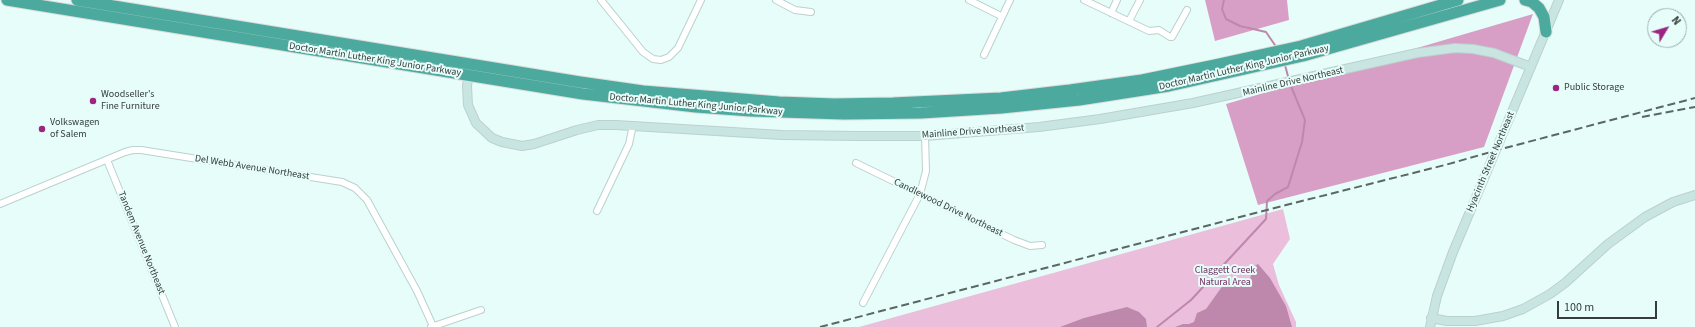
<!DOCTYPE html>
<style>
body{margin:0}
#map{position:relative;width:1695px;height:327px;overflow:hidden;background:#e7fdfa;font-family:"Source Sans 3",sans-serif}
canvas{display:block}
.north{position:absolute;left:1647px;top:8px;width:40px;height:40px;box-sizing:border-box;background:#e7fdfa;border:1px solid #9fb0ae;border-radius:50%;rotate:52deg;font-size:11px;font-weight:700;line-height:16px;text-align:center;color:#343d3b}
.north::after{content:'';display:block;margin:auto;width:14px;height:18px;background:#9b2580;clip-path:polygon(50% 0,100% 100%,50% 72%,0 100%)}
.scale{position:absolute;left:1557px;top:301px;width:100px;height:18px;box-sizing:border-box;border:2px solid #343d3b;border-top:0;padding-left:5px;font-size:12px;line-height:14px;white-space:nowrap;color:#343d3b;-webkit-text-stroke:3px #e7fdfa;paint-order:stroke}
</style>
<div id="map">
<canvas width="1695" height="327"></canvas>
<div class="north">N</div>
<div class="scale">100 m</div>
</div>
<script>
const ctx = document.querySelector('canvas').getContext('2d');
ctx.lineJoin = 'round';
function fillPath(path, color) { ctx.fillStyle = color; ctx.fill(path, 'evenodd'); }
const shape = rows => new Path2D(rows.map(r => 'M' + r).join(''));
function stroke(path, color, width, dash) { ctx.strokeStyle = color; ctx.lineWidth = width; ctx.lineCap = dash ? 'butt' : 'round'; ctx.setLineDash(dash || []); ctx.stroke(path); }
function write(font, color, halo, rows, align = 'center') {
  ctx.font = font + ' "Source Sans 3",sans-serif'; ctx.lineWidth = 4; ctx.setLineDash([]); ctx.textBaseline = 'middle'; ctx.strokeStyle = halo; ctx.fillStyle = color; for (const [text, x, y, turn = 0] of rows) {
    ctx.save(); ctx.translate(x, y); ctx.rotate((+turn || 0) * Math.PI / 180); ctx.textAlign = isNaN(turn) ? turn : align; if (halo) ctx.strokeText(text, 0, 0); ctx.fillText(text, 0, 0); ctx.restore();
  }
}
fillPath(shape([
 [1283,209,1290,239,1273,264,1279,285,1296,322,1296,327,859,327]
]), '#ebbfdc');
fillPath(shape([
 [1205,0,1287,0,1289,20,1215,41],
 [1533,14,1484,147,1258,205,1226,104]
]), '#d79fc5');
fillPath(shape([
 [1258,264,1270,278,1286,306,1292,327,1175,327,1183,324,1189,324,1194,322,1197,313,1206,309,1221,288,1227,282,1232,285,1247,280,1251,277,1250,269],
 [1127,307,1139,312,1146,319,1147,327,1060,327,1084,318]
]), '#be88ac');
stroke(shape([
 [1224,0,1222,9,1226,19,1240,26,1266,32,1277,48],
 [1285,65,1289,80],
 [1157,327,1191,300,1266,219,1267,201,1275,194,1288,187,1302,142,1305,120,1290,84]
]), '#be88ac', 2);
const street = shape([
 [601,0,643,52,653,59,661,60,669,57,678,48,701,0],
 [776,0,795,10,811,12],
 [969,0,1001,16],
 [1084,0,1149,31,1159,30,1170,37,1172,37,1187,10],
 [1111,13,1117,0],
 [1129,21,1140,0],
 [984,55,1010,0],
 [107,160,175,327],
 [856,163,1014,240,1030,246,1042,245],
 [0,204,125,152,133,150,141,150,342,182,355,188,367,200,417,291,433,326],
 [597,211,629,144,633,125],
 [863,303,920,194,926,171,925,136],
 [431,327,481,310]
]);
const secondary = shape([
 [469,71,467,86,468,105,476,123,492,138,502,142,522,146,534,144,577,130,598,125,616,125,782,135,859,136,925,136,1039,127,1100,119,1193,103,1417,53,1455,48,1473,49,1494,53,1531,67],
 [1431,318,1447,321,1475,321,1503,316,1523,309,1550,294,1565,283,1608,244,1645,217,1673,202,1695,195],
 [1430,327,1437,296,1453,252,1559,0]
]);
const highway = shape([
 [7,0,583,94,696,107,751,111,844,114,921,113,1001,108,1079,100,1169,86,1303,56,1500,0],
 [77,0,580,82,643,91,779,102,834,104,893,103,1001,98,1070,90,1142,80,1215,65,1301,46,1458,0],
 [1525,0,1532,2,1539,8,1544,17,1546,32]
]);
stroke(street, '#bbd1cd', 8);
stroke(secondary, '#bbd1cd', 10);
stroke(highway, '#dadcdc', 13);
stroke(street, '#fff', 6);
stroke(secondary, '#c9e5e2', 8);
stroke(highway, '#4ba99e', 11);
stroke(shape([
 [1642,117,1695,107],
 [820,327,1286,205,1445,165,1505,148,1695,98]
]), '#5b6764', 2, [8, 4]);
for (const [x, y, r, color] of [
 [1556,88,4,"#9b2580"],
 [93,101,4,"#9b2580"],
 [42,129,4,"#9b2580"]
]) { const dot = new Path2D(); dot.arc(x, y, r, 0, 2 * Math.PI); ctx.fillStyle = color; ctx.fill(dot); stroke(dot, '#e7fdfa', 1.5); }
write('10px', '#343d3b', '#e7fdfa', [
 ["Doctor Martin Luther King Junior Parkway",375,60,9],
 ["Doctor Martin Luther King Junior Parkway",1244,68,-13],
 ["Mainline Drive Northeast",1293,82,-13],
 ["Doctor Martin Luther King Junior Parkway",696,105,5],
 ["Mainline Drive Northeast",973,132,-4],
 ["Hyacinth Street Northeast",1491,162,-67],
 ["Del Webb Avenue Northeast",252,168,9],
 ["Candlewood Drive Northeast",948,208,26],
 ["Tandem Avenue Northeast",141,243,68]
]);
write('10px', '#343d3b', '#e7fdfa', [
 ["Public Storage",1564,88],
 ["Woodseller's",101,95],
 ["Fine Furniture",101,107],
 ["Volkswagen",50,123],
 ["of Salem",50,135]
], 'left');
write('10px', '#723060', '#e7fdfa', [
 ["Claggett Creek",1225,271],
 ["Natural Area",1225,283]
]);
</script>
